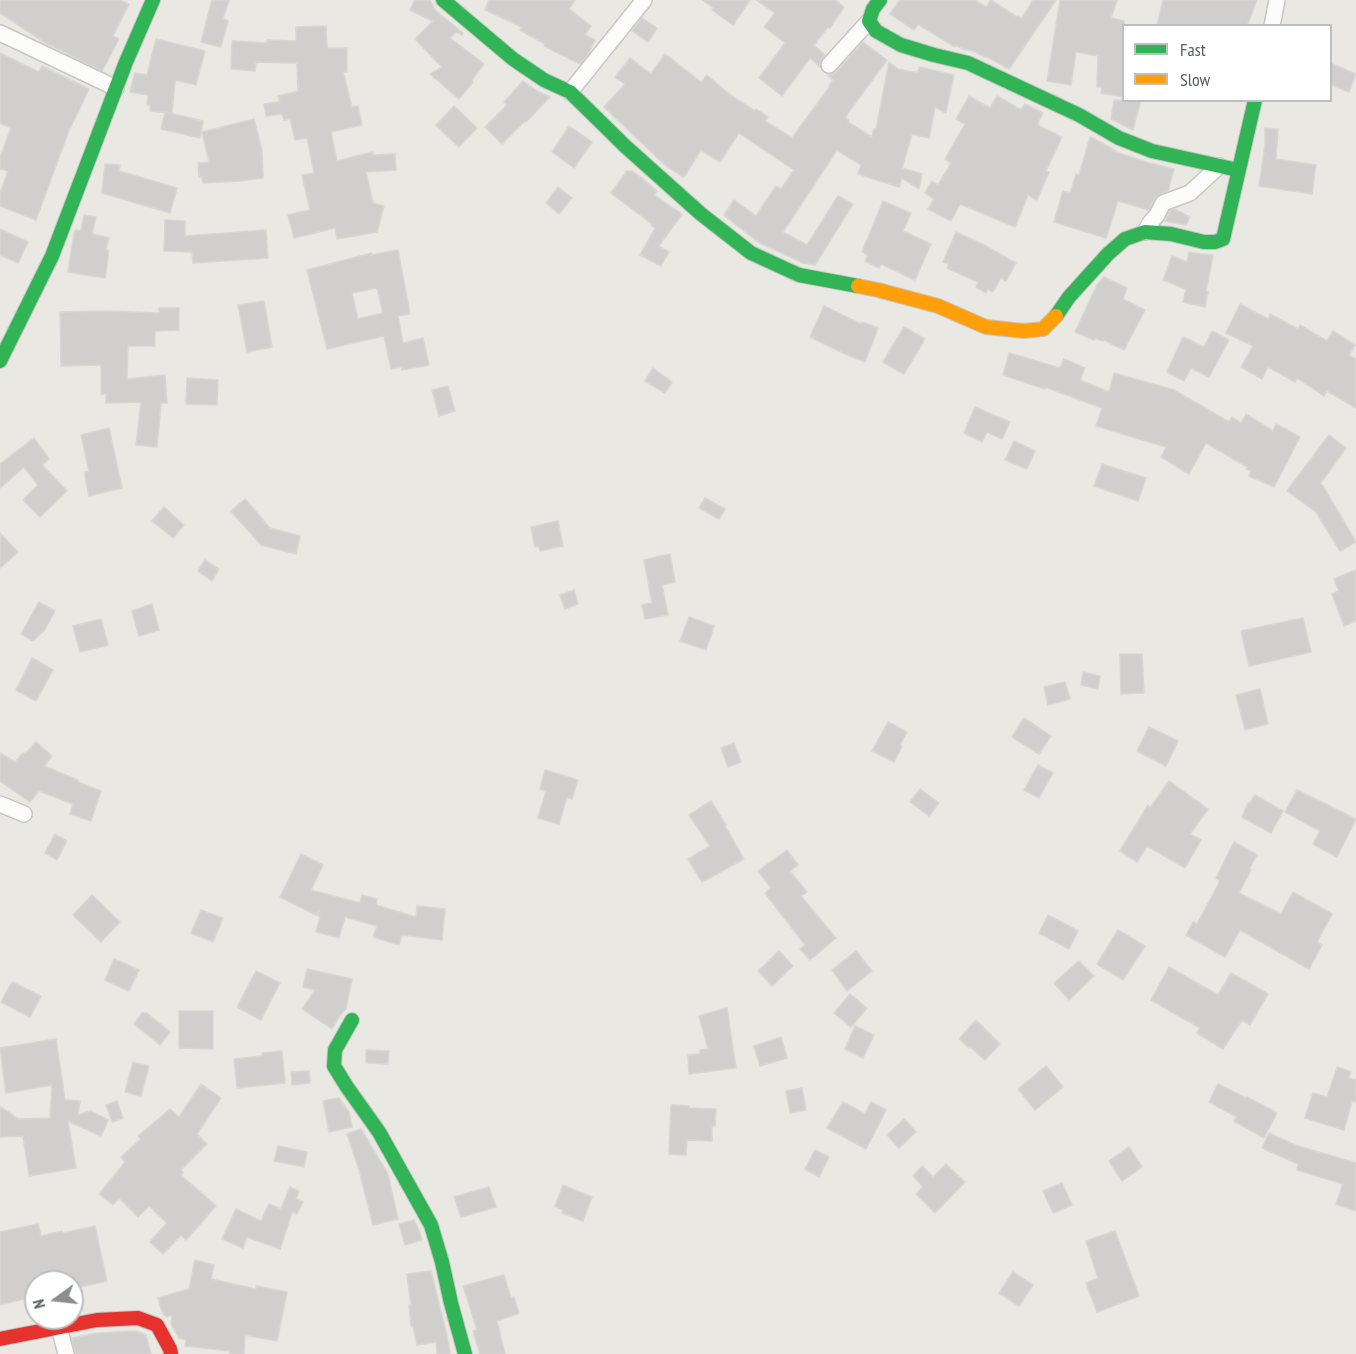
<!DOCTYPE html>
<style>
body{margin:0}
#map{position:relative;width:1356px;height:1354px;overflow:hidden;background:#e9e8e3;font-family:"PT Sans Narrow",sans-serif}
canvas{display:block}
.legend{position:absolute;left:1122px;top:24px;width:210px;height:78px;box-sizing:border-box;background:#fff;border:2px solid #bdbec0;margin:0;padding:8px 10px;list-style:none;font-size:18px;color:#595d61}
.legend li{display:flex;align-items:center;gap:12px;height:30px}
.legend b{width:30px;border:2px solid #bdbec0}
.north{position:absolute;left:24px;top:1270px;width:60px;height:60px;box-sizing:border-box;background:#fff;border:2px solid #bdbec0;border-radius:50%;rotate:255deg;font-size:16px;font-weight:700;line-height:24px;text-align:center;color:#595d61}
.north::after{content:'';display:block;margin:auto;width:21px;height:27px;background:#8b8e8e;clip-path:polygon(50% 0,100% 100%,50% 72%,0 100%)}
</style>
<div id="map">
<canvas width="1356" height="1354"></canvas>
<ul class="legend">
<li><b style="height:8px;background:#30b455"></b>Fast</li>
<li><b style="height:8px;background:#ff9f0a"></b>Slow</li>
</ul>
<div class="north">N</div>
</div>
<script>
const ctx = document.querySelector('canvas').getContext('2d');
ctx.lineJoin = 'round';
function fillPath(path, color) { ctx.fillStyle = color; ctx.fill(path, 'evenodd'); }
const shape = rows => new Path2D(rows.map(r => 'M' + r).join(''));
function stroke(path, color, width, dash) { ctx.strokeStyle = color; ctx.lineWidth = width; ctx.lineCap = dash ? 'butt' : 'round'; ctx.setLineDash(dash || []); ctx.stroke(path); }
const building = shape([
 [0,0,120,0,129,4,113,36,119,39,102,71,44,42,0,13,0,0],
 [212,0,229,0,223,19,228,21,221,47,201,42,212,0],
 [415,0,430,0,435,10,463,33,462,35,456,32,450,38,484,64,472,80,473,82,459,99,430,74,442,67,415,39,433,21,410,10,415,0],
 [489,0,575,0,569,9,591,26,585,35,595,40,588,55,580,64,544,46,545,44,520,30,522,27,485,10,489,0],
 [702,0,750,0,733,25,712,10,714,8,702,0],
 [756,0,835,0,844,7,830,28,828,27,814,45,825,55,820,62,820,67,810,58,782,96,759,78,785,43,764,27,775,13,756,0],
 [900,0,975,0,986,7,991,0,1017,17,1018,16,1022,18,1033,0,1056,0,1009,69,986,56,985,57,973,51,963,49,956,45,955,47,953,46,918,24,914,30,890,14,900,0],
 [1060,0,1117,0,1111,18,1124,21,1124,97,1101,93,1102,87,1097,87,1098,56,1076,52,1071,85,1047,81,1060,0],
 [1163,0,1257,0,1247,26,1157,26,1163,0],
 [642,18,657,28,648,42,632,31,642,18],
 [326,26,327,48,347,48,347,72,343,72,352,107,358,106,362,125,331,132,337,161,373,152,373,155,395,154,396,170,366,172,373,203,384,206,377,232,337,239,335,228,294,238,288,215,310,210,302,175,314,173,307,138,295,140,290,119,284,120,282,114,266,116,264,104,280,102,278,96,298,91,297,63,256,62,255,71,231,69,232,41,267,43,267,40,296,41,296,27,326,26],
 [156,39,205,51,196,85,175,80,172,113,150,111,150,105,147,105,148,95,130,92,135,73,147,75,156,39],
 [863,42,887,60,845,117,849,120,848,122,872,137,874,129,876,129,889,62,898,69,918,73,919,67,954,75,946,113,935,107,929,138,912,134,902,168,922,174,919,189,902,178,899,187,858,174,861,165,837,150,783,232,807,245,838,196,853,204,815,265,803,263,758,242,724,215,734,200,756,216,776,186,781,189,794,170,739,133,720,162,701,150,684,177,665,165,604,107,625,84,615,77,630,58,651,74,665,54,701,82,707,75,729,94,755,111,756,109,768,117,765,121,792,138,830,86,829,86,833,80,827,75,832,74,836,72,863,42],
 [0,53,39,72,42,66,89,89,68,133,36,220,0,206,0,193,8,171,0,169,0,157,11,128,0,123,0,53],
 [1330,63,1356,74,1349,92,1330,84,1330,63],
 [523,81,537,91,550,97,526,122,525,121,502,144,485,127,507,105,504,102,523,81],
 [969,96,990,108,997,96,1021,110,1025,104,1043,113,1037,125,1062,137,1046,171,1049,172,1037,200,1028,195,1015,227,960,204,951,221,928,209,934,199,925,193,932,181,938,185,951,163,945,159,965,124,956,119,969,96],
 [1114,100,1141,100,1133,130,1111,119,1114,100],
 [454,106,477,128,459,147,436,125,454,106],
 [165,112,203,121,200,138,161,129,165,112],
 [254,119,262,150,263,178,241,181,203,183,202,177,199,177,198,163,209,162,202,132,254,119],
 [569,126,592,142,574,168,552,152,569,126],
 [1265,128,1278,129,1276,159,1316,165,1312,194,1259,186,1265,145,1265,128],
 [1090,137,1095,139,1114,150,1113,151,1149,163,1174,169,1168,191,1160,194,1155,198,1149,210,1118,201,1106,238,1054,222,1063,191,1070,193,1076,174,1079,175,1090,137],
 [105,164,120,165,119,171,177,188,170,213,102,193,105,164],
 [627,171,632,171,643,179,657,191,654,195,682,214,659,246,669,252,661,266,640,255,655,228,651,225,652,224,611,193,627,171],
 [558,187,572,198,559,214,546,203,558,187],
 [883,201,911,213,903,231,931,244,915,280,881,264,879,268,865,261,868,255,862,252,883,201],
 [1174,209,1190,217,1186,225,1165,221,1170,211,1174,209],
 [84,215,96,217,92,234,109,238,106,250,109,251,105,278,68,272,74,233,76,230,81,231,84,215],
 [165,220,185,221,185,236,266,230,268,258,193,263,192,252,164,251,165,220],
 [0,229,28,242,18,263,0,255,0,229],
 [956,232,984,245,1016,263,1006,281,1001,278,993,292,988,289,986,293,976,287,978,282,947,268,949,264,943,262,956,232],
 [398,250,410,314,398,316,403,343,423,338,429,365,402,370,402,367,391,369,384,336,327,349,307,270,372,253,371,255,398,250],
 [377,288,383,313,358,319,352,293,377,288],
 [1189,252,1201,254,1213,255,1206,291,1208,292,1205,307,1183,302,1186,289,1163,280,1172,256,1187,262,1189,252],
 [1104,277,1127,288,1123,299,1145,310,1124,350,1104,340,1103,341,1095,338,1094,340,1075,332,1097,285,1104,277],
 [264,301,272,347,247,352,238,305,264,301],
 [1240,304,1268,319,1270,314,1298,329,1300,325,1327,341,1333,331,1355,345,1349,355,1356,359,1356,408,1327,391,1324,396,1297,378,1295,382,1268,367,1262,379,1241,367,1253,346,1226,333,1240,304],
 [824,306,861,324,862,322,878,328,865,362,843,353,810,337,824,306],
 [159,308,179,308,179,330,155,331,155,346,128,346,127,379,165,375,167,403,161,403,157,447,136,445,141,402,106,403,106,394,101,394,101,365,61,366,60,312,107,311,159,313,159,308],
 [904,327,925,339,904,374,883,362,904,327],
 [1212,331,1229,340,1209,377,1191,368,1184,381,1167,372,1183,337,1204,347,1212,331],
 [1009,353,1060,368,1064,359,1085,368,1080,380,1109,392,1114,373,1174,390,1229,422,1232,417,1241,423,1246,414,1273,431,1276,424,1300,437,1274,487,1249,476,1251,471,1246,469,1247,467,1206,443,1189,474,1161,457,1166,447,1096,426,1102,408,1045,387,1045,389,1003,375,1009,353],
 [653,368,672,382,665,393,645,381,653,368],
 [187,378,218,380,217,405,186,404,187,378],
 [448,386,455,411,439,416,432,390,448,386],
 [975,407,1010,422,1002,439,987,432,982,442,964,433,975,407],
 [109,428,122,488,89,496,85,477,85,472,89,471,81,435,109,428],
 [1329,435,1346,448,1320,484,1323,486,1356,542,1340,551,1316,512,1287,491,1329,435],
 [34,438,49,459,42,465,67,491,40,517,23,500,38,485,24,467,0,488,0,464,34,438],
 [1014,441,1035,451,1027,469,1005,460,1014,441],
 [1102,464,1146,478,1138,501,1094,486,1102,464],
 [705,498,725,509,719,519,699,508,705,498],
 [245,499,270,528,300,536,296,554,261,545,231,511,245,499],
 [164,507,184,525,173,538,152,521,164,507],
 [558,521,563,546,540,551,539,546,535,547,531,527,558,521],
 [0,533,18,552,0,568,0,533],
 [670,554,675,582,662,585,668,615,645,619,642,605,652,603,644,560,670,554],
 [205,560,219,569,212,581,198,571,205,560],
 [1356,570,1356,621,1344,626,1332,594,1339,591,1334,579,1356,570],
 [574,590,578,604,565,609,560,595,574,590],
 [39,602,55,611,44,631,33,641,21,634,39,602],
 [152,604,159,630,139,636,132,611,152,604],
 [689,617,714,626,706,650,680,641,689,617],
 [1303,618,1311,652,1249,666,1241,631,1303,618],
 [101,619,108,645,80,652,73,626,101,619],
 [1120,654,1142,654,1144,693,1121,694,1120,654],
 [32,658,53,670,36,701,16,690,32,658],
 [1083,672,1100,676,1098,689,1081,685,1083,672],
 [1065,682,1070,699,1048,705,1044,687,1065,682],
 [1260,689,1268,724,1245,730,1236,695,1260,689],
 [1024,718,1051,736,1039,754,1012,737,1024,718],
 [888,722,907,732,900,745,902,747,894,762,872,751,888,722],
 [1149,727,1178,741,1166,766,1137,751,1149,727],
 [36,742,52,756,44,766,78,780,78,782,101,791,91,821,70,814,73,804,39,791,30,802,0,781,0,753,15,762,23,753,25,754,36,742],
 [734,743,741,762,728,767,721,748,734,743],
 [1038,765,1053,773,1039,798,1024,790,1038,765],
 [545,770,578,780,572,799,567,797,559,824,538,818,546,791,540,789,545,770],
 [1169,781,1208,809,1190,834,1201,840,1185,868,1147,846,1137,862,1120,851,1148,805,1151,807,1169,781],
 [920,789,939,803,929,816,910,802,920,789],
 [1297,790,1356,819,1337,857,1313,844,1320,831,1285,812,1297,790],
 [1255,795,1283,811,1271,833,1242,817,1248,803,1250,803,1255,795],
 [711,801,726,825,725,826,744,859,702,882,688,859,710,846,689,815,711,801],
 [55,834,67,841,57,860,45,853,55,834],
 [1234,842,1257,855,1249,869,1251,870,1239,893,1281,914,1293,892,1332,914,1317,942,1322,945,1309,969,1240,930,1225,957,1186,935,1193,922,1197,924,1220,881,1216,878,1234,842],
 [787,850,798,865,790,871,807,892,801,896,836,938,810,960,800,949,805,945,765,893,771,888,758,871,787,850],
 [301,854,323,865,311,890,360,903,362,895,377,899,376,905,416,917,417,906,445,909,442,940,402,935,399,945,373,937,377,926,345,917,339,938,316,932,320,917,318,916,319,911,316,915,280,897,301,854],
 [92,895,120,922,101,942,73,915,92,895],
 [201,910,223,918,213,942,191,933,201,910],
 [1048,915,1078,931,1069,949,1039,933,1048,915],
 [1118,930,1145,946,1123,980,1097,964,1118,930],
 [779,951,793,966,772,986,758,971,779,951],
 [856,951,872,971,847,991,832,970,856,951],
 [114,959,139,970,129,991,105,980,114,959],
 [1079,961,1094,976,1069,1000,1054,983,1079,961],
 [1169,967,1218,995,1231,973,1268,994,1250,1025,1242,1020,1223,1049,1197,1033,1200,1028,1151,1000,1169,967],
 [307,969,352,979,346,1009,341,1014,332,1029,302,1009,315,990,303,987,307,969],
 [256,971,280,983,261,1020,237,1007,256,971],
 [12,982,41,996,30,1017,1,1002,12,982],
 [850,994,867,1008,851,1027,834,1013,850,994],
 [727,1008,736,1068,689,1074,688,1055,700,1054,700,1050,708,1049,699,1016,727,1008],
 [179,1011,213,1011,213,1049,179,1048,179,1011],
 [142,1013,147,1013,170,1032,160,1045,134,1024,142,1013],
 [976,1020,1000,1044,985,1060,970,1047,969,1048,959,1039,976,1020],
 [855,1026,874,1035,863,1058,845,1049,855,1026],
 [781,1037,787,1058,760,1066,754,1046,781,1037],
 [56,1039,65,1100,80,1101,78,1115,90,1111,108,1120,101,1136,68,1121,76,1168,29,1176,23,1136,0,1137,0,1106,18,1119,50,1118,52,1085,6,1093,0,1048,56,1039],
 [366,1050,389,1051,388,1064,366,1063,366,1050],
 [282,1051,285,1083,237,1088,234,1059,262,1056,262,1053,282,1051],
 [133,1062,149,1066,141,1096,125,1092,133,1062],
 [1046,1066,1063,1087,1035,1110,1018,1089,1046,1066],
 [1337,1067,1351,1072,1348,1078,1356,1080,1356,1102,1352,1101,1344,1130,1305,1118,1313,1093,1327,1097,1337,1067],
 [309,1071,310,1083,292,1085,291,1072,309,1071],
 [201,1084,221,1098,197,1134,207,1144,181,1170,183,1173,181,1175,216,1206,186,1240,181,1235,163,1254,150,1242,167,1223,149,1206,138,1217,119,1198,113,1205,99,1194,125,1162,121,1157,141,1139,138,1136,170,1109,179,1117,201,1084],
 [1218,1084,1246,1098,1247,1097,1277,1113,1264,1138,1234,1121,1237,1117,1209,1102,1218,1084],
 [802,1088,806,1110,790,1113,786,1091,802,1088],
 [339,1098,349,1112,352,1127,329,1132,323,1101,339,1098],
 [117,1101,123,1118,112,1122,106,1105,117,1101],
 [843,1102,865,1114,871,1102,886,1110,866,1149,827,1128,843,1102],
 [671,1105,689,1106,689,1108,716,1109,715,1126,712,1126,712,1141,687,1140,686,1155,669,1154,671,1105],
 [904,1119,916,1132,899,1148,887,1135,904,1119],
 [361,1129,388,1174,398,1219,373,1225,359,1170,347,1134,361,1129],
 [1269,1133,1295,1145,1356,1163,1356,1211,1336,1204,1343,1184,1297,1170,1298,1164,1262,1148,1269,1133],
 [278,1146,307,1152,304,1167,274,1161,278,1146],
 [1129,1147,1142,1167,1122,1181,1109,1161,1129,1147],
 [815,1150,829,1157,819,1177,805,1169,815,1150],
 [946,1164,965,1182,935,1213,916,1194,923,1187,913,1176,922,1166,933,1177,946,1164],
 [1062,1183,1072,1205,1053,1213,1043,1191,1062,1183],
 [563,1185,592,1197,583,1221,562,1213,563,1210,555,1206,563,1185],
 [290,1187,299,1191,296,1199,303,1202,297,1214,292,1212,280,1249,247,1237,243,1248,222,1239,236,1209,261,1221,269,1204,281,1209,290,1187],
 [489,1187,496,1207,461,1217,454,1197,489,1187],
 [414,1220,419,1230,422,1240,405,1245,399,1224,414,1220],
 [38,1224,41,1236,62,1231,63,1233,95,1226,107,1281,72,1289,72,1282,36,1282,36,1296,0,1305,0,1232,38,1224],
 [1115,1231,1139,1296,1097,1312,1086,1283,1098,1278,1086,1241,1115,1231],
 [195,1260,214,1265,211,1279,256,1289,256,1286,287,1292,277,1341,245,1335,244,1354,229,1354,230,1351,185,1346,186,1340,179,1338,171,1324,172,1315,166,1317,163,1314,158,1298,189,1289,195,1260],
 [431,1271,448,1340,450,1354,437,1354,436,1342,417,1345,413,1326,411,1326,409,1305,411,1305,407,1274,431,1271],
 [1013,1272,1033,1285,1019,1306,999,1293,1013,1272],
 [504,1275,511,1298,514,1297,519,1313,497,1321,505,1354,480,1354,473,1331,477,1330,463,1286,504,1275],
 [136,1331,146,1335,151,1354,75,1354,72,1338,99,1333,136,1331]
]);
fillPath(building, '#d1cfcd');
stroke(building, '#d8d6d2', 1.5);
const street = shape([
 [1272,26,1277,0],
 [0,33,116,88],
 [829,65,869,21],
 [570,92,644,0],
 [1145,232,1150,223,1157,215,1163,203,1190,193,1219,166],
 [0,804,24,814],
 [59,1327,66,1354]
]);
const fast = shape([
 [443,0,513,59,544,80,570,92,625,146,701,214,751,253,799,275,858,286],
 [880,0,873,9,869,21,876,31,901,45,934,55,968,63,1079,115,1119,138,1152,151,1238,170],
 [1056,316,1069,297,1108,254,1125,239,1145,232,1171,234,1204,242,1215,242,1223,239,1255,100],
 [0,361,52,256,126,62,153,0],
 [352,1020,335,1050,334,1066,347,1087,379,1132,431,1225,442,1262,451,1303,465,1354]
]);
const slow = shape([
 [858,286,878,290,938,306,986,327,1024,331,1043,329,1056,316]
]);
const jam = shape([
 [0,1339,97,1320,138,1318,157,1325,170,1349,171,1354]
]);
stroke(street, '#c6c6c5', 18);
stroke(fast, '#c5c5c3', 16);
stroke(slow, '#c5c5c3', 16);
stroke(jam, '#c5c5c3', 16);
stroke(street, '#fcfcfb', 15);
stroke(fast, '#30b455', 14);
stroke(slow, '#ff9f0a', 14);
stroke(jam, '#e5322d', 14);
</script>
